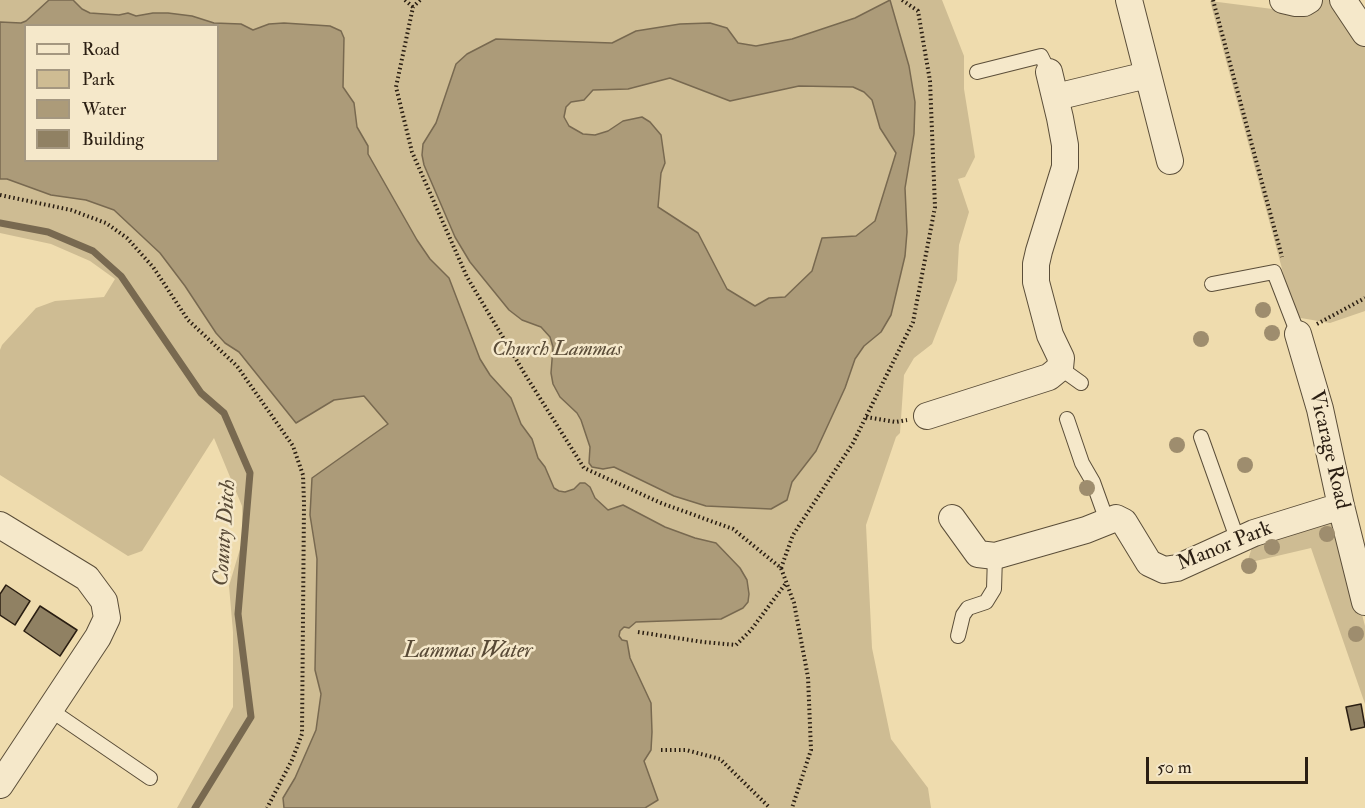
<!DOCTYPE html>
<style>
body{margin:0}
#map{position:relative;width:1365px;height:808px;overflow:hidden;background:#efdcae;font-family:"IM FELL Double Pica",serif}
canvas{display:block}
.legend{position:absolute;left:24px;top:24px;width:195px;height:138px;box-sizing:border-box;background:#f5e8ca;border:2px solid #a49780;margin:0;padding:8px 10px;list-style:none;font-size:18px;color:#2a1e12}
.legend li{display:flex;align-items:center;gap:12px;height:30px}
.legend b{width:30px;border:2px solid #a49780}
.scale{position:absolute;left:1146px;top:757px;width:162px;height:27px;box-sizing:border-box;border:3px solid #2a1e12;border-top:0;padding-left:8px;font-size:18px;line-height:21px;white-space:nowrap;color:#2a1e12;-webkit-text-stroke:4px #f5e8ca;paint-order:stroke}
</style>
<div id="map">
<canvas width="1365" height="808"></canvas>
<ul class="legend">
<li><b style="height:8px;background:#f5e8ca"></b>Road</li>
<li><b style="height:16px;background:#cebc93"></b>Park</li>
<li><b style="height:16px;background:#ac9b79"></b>Water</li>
<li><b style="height:16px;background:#908163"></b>Building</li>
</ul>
<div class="scale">50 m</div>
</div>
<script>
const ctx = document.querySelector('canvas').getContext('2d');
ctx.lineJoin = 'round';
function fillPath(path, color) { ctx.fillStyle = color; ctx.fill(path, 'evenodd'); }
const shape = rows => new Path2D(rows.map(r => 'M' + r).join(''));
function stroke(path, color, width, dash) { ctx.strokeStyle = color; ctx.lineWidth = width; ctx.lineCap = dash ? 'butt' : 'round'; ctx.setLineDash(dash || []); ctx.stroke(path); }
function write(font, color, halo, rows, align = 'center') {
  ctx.font = font + ' "IM FELL Double Pica",serif'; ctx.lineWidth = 5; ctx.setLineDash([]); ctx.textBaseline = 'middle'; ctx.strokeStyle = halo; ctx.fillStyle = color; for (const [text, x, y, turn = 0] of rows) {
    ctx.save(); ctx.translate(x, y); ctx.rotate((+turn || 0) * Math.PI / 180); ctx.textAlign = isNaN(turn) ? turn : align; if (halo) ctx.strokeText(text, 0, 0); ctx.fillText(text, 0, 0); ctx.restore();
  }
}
fillPath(shape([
 [0,0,942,0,964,56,964,89,975,157,965,177,958,179,969,212,959,245,957,280,932,344,914,358,904,375,900,433,896,437,866,525,872,648,891,739,928,788,931,808,177,808,233,707,233,632,229,586,242,542,242,506,214,438,142,551,128,556,0,475,0,350,2,345,36,308,55,301,104,297,115,279,90,261,51,244,0,233],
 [26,26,218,26,218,160,26,160],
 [1323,0,1343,0,1365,33,1365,311,1330,323,1295,317,1210,1,1296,12,1318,7],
 [1327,521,1340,530,1365,626,1365,704,1311,548,1247,563,1253,544]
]), '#cebc93');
const water = shape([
 [49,0,73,0,82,9,90,13,119,15,128,13,136,16,153,13,168,13,192,16,214,23,241,24,253,30,269,24,284,23,330,26,341,31,344,38,343,87,354,103,357,127,368,146,368,154,417,240,430,259,449,278,480,359,490,375,511,398,521,424,532,439,538,458,545,467,554,488,559,491,565,492,574,489,580,483,585,483,590,487,595,498,608,510,623,505,665,527,695,538,716,543,740,568,747,580,749,594,748,602,743,608,721,619,636,622,629,628,624,627,620,631,619,636,622,640,627,641,630,658,651,703,652,732,651,750,644,761,658,800,645,808,284,808,283,798,295,778,316,730,321,694,315,670,317,559,310,515,312,478,388,424,364,396,334,400,296,423,239,352,225,343,216,333,185,286,160,253,114,210,86,200,51,195,7,179,0,179,0,22,21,23,26,21,49,0],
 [26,26,218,26,218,160,26,160,26,26],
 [890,0,909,66,915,102,914,134,905,188,907,232,905,256,891,315,881,332,864,346,855,359,845,388,816,451,792,482,787,500,771,509,706,506,674,496,614,467,603,469,592,467,589,463,590,447,581,420,577,413,560,397,553,384,551,373,553,347,550,337,541,327,522,320,509,310,470,262,455,237,424,165,422,155,423,144,436,123,456,64,467,54,496,39,612,43,636,31,680,24,710,23,727,28,738,43,756,46,792,39,855,18,890,0],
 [670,78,730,101,799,86,853,87,864,92,872,100,880,128,896,153,875,221,856,236,822,238,812,271,785,297,769,298,755,306,727,289,698,233,658,207,661,173,665,163,661,135,650,122,642,117,623,121,608,131,595,135,583,134,569,126,564,117,566,107,571,102,584,100,593,90,628,89,670,78]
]);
fillPath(water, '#ac9b79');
stroke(water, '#786950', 1.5);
stroke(shape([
 [0,223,48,232,93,251,121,276,201,393,224,413,250,473,238,614,251,717,195,808]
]), '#786950', 7);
const building = shape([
 [6,585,30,601,15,625,0,615,0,594,6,585],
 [40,606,77,630,60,656,24,631,40,606],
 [1361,704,1365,727,1351,730,1346,707,1361,704]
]);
fillPath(building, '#908163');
stroke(building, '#2a1e12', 1.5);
const lane = shape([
 [977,72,1041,56,1049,72],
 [1212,284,1274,272,1298,334],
 [1060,368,1081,383],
 [1067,419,1082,463,1093,482,1107,521],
 [1201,437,1238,541],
 [958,636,963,615,968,608,986,602,994,589,995,556],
 [49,709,150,778]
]);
const street = shape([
 [1129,0,1170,161],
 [1283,0,1296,3,1304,3,1309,0],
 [1343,0,1365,33],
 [1056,97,1147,75],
 [1298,334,1320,409,1341,506,1365,602],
 [927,416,1049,377,1060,368,1061,358,1050,335,1036,282,1036,264,1039,251,1065,167,1065,145,1060,118,1049,72],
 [952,518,978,554,995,556,1086,530,1116,518,1124,522,1149,563,1164,570,1177,568,1254,533,1341,506],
 [0,525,87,578,104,601,107,618,98,637,0,785]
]);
stroke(lane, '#5b4e39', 16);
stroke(street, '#5b4e39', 28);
stroke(shape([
 [405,0,413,7],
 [420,0,413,7,396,87,412,152,467,277,526,376,584,468,661,503,733,529,781,568,794,603,808,677,811,750,792,808],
 [1213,0,1282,257],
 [0,195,71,210,106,223,127,238,153,267,188,320,237,366,293,446,303,475,304,503,302,734,292,760,267,808],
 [1317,324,1365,298],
 [866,417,896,422,907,420],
 [781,568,793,535,853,443,913,322,935,207,930,81,918,11,902,0],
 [638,632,703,642,736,645,751,630,786,583],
 [661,750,686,750,720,759,770,808]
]), '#2a1e12', 4, [1.5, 3]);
stroke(lane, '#f5e8ca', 14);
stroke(street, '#f5e8ca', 26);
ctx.fillStyle = '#9e8d6e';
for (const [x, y] of [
 [1263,310],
 [1272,333],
 [1201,339],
 [1177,445],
 [1245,465],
 [1087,488],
 [1327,534],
 [1272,547],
 [1249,566],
 [1356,634]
]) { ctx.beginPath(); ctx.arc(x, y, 8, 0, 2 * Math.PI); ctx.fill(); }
write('italic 21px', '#5b4d39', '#f5e8ca', [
 ["Church Lammas",557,350]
]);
write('21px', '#2a1e12', '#f5e8ca', [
 ["Vicarage Road",1328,450,77],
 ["Manor Park",1225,547,-22]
]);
write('italic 22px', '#584a36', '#f5e8ca', [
 ["County Ditch",226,533,-86],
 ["Lammas Water",468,652]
]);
</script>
